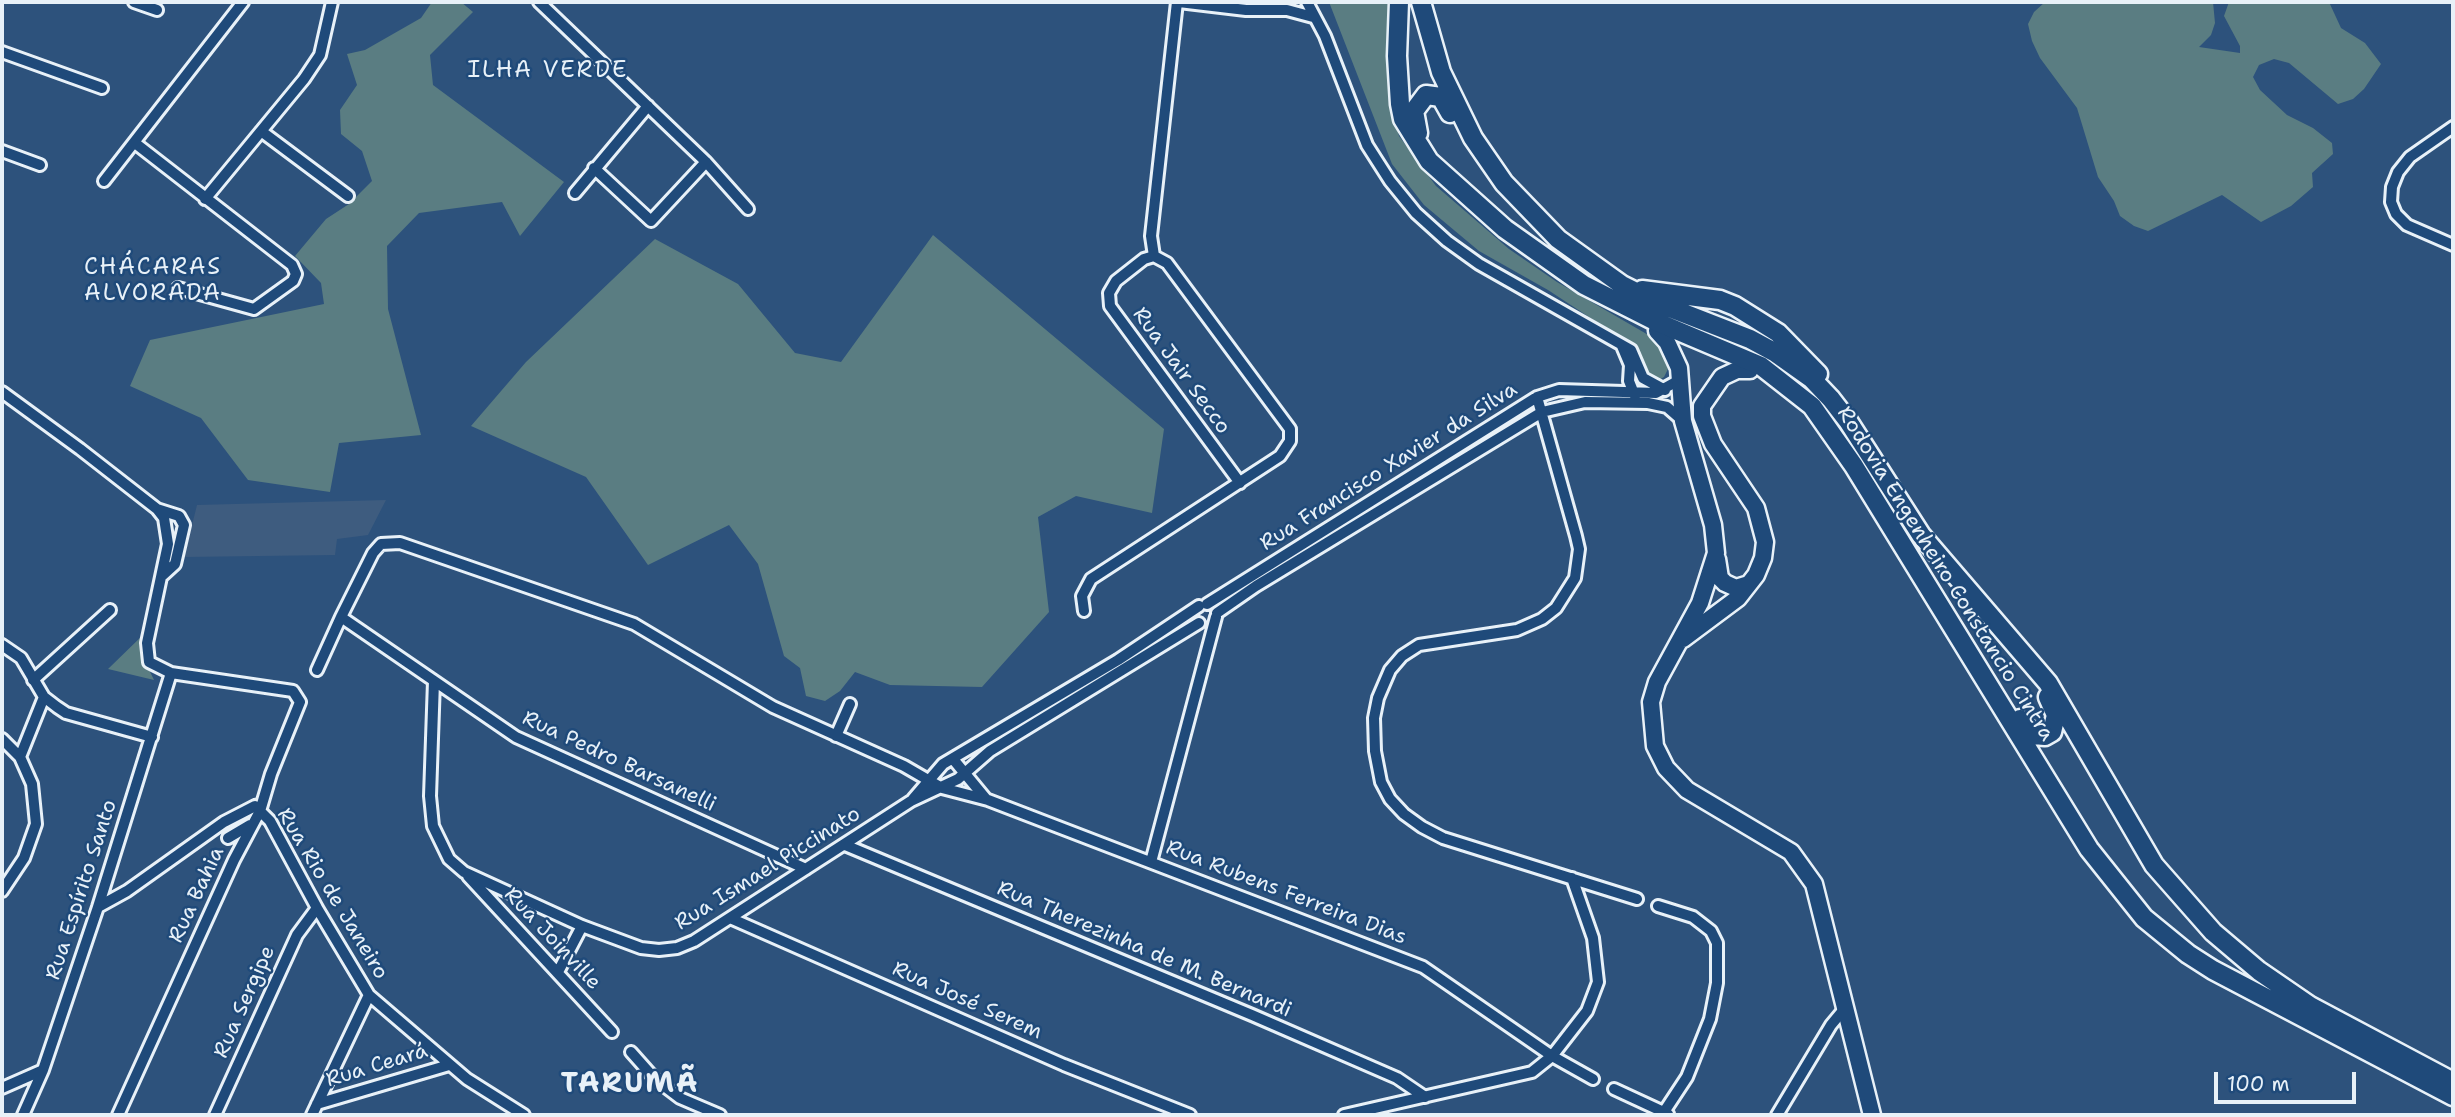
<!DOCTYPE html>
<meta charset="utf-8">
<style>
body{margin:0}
#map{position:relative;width:2455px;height:1117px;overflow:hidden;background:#2d527c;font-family:"Shantell Sans",sans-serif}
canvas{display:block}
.frame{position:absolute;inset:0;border:4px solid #e8f1f8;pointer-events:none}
.scale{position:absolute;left:2214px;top:1072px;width:142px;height:32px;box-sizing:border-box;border:4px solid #e8f1f8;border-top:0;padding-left:9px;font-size:21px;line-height:24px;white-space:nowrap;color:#e8f1f8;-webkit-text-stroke:5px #1f4a7a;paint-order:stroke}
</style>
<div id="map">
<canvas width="2455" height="1117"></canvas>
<div class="frame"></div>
<div class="scale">100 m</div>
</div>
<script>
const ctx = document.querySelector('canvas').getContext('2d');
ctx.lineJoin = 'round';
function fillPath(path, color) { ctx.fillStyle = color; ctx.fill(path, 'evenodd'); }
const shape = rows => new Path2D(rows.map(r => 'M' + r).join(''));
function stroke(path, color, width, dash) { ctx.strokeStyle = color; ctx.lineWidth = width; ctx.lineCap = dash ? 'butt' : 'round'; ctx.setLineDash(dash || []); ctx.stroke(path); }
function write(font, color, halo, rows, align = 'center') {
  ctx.font = font + ' "Shantell Sans",sans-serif'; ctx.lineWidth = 5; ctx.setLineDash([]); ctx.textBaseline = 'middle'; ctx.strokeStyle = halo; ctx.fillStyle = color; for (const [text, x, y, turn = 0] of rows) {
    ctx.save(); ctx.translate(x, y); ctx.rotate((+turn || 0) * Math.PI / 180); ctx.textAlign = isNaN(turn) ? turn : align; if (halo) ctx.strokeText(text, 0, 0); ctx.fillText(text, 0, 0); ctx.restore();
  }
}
fillPath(shape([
 [386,500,368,535,337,539,335,555,184,557,197,505]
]), '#3e5c7f');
fillPath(shape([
 [432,2,461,2,473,12,430,55,433,85,564,182,520,236,502,202,419,213,387,246,388,309,421,435,339,443,330,492,248,480,201,418,130,386,150,340,324,304,321,283,295,256,326,219,349,204,372,181,362,151,341,134,340,110,357,85,347,54,365,50,421,18],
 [1329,2,1389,2,1392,107,1399,136,1436,186,1509,249,1557,282,1657,340,1666,358,1668,369,1664,377,1659,380,1651,378,1630,344,1548,290,1479,251,1424,205,1392,164],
 [2045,2,2213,2,2215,23,2211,35,2199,47,2240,53,2240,46,2224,16,2229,2,2329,2,2341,28,2365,43,2381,64,2364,89,2353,99,2338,104,2289,63,2274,59,2259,65,2253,77,2260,90,2287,115,2313,128,2332,143,2333,154,2312,173,2313,187,2291,206,2261,222,2222,195,2148,231,2134,226,2120,216,2114,201,2098,177,2077,108,2040,58,2032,41,2028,24,2034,12],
 [933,235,1164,429,1152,513,1076,496,1038,517,1049,612,982,687,890,685,855,672,840,691,825,701,806,696,800,668,784,656,758,564,729,525,648,565,586,477,471,426,526,362,655,239,738,284,795,353,841,362],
 [145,633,144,659,154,680,108,669]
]), '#5a7d82');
const street = shape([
 [134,2,157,10],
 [539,2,706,162,748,209],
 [1179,2,1246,10,1287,10,1313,17],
 [1307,2,1325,36,1367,145,1390,181,1416,213,1447,241,1479,264,1631,350,1643,378,1665,390],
 [2,52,102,88],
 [2453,127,2410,157,2398,172,2392,187,2391,202,2396,214,2407,225,2453,245],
 [261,131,348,196],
 [135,143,292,265,296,274,293,281,254,309,178,288],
 [2,151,40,165],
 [594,168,651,221,706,162],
 [104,181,243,2],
 [575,193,648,106],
 [205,199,304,79,320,55,332,2],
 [1154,256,1144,259,1116,281,1109,293,1110,306,1240,483],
 [1154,256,1151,236,1177,2],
 [1622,346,1630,365,1629,381,1635,396],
 [2,392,80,449,157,509,164,518,168,544,147,643,149,662,171,673,293,691,300,702,271,774,260,811,234,860,118,1115],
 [1537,397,1576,536,1579,549,1575,578,1556,608,1542,619,1517,630,1419,645,1402,656,1390,670,1378,698,1374,718,1375,751,1381,782,1390,799,1404,814,1422,827,1443,838,1637,899],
 [157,509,179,516,184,525,175,564,163,575],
 [1207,604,1537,397,1559,390,1656,393,1681,379],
 [1084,611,1082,596,1091,579,1280,456,1290,441,1290,429,1167,263,1154,256],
 [1217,613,1256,586,1542,412,1585,402,1648,403,1667,407,1683,421],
 [2,645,21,658,44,697,57,707,66,713,152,737],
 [317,670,341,617],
 [33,680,110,610],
 [434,681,430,796,433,826,449,859,464,872,582,926,641,948,659,950,677,948,694,941,911,801,958,779,990,751,1199,623],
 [836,736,850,704],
 [2,739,20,757,32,784,36,824,24,858,2,891],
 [20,757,44,697],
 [953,759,986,799],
 [913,799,943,764,1118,660,1199,606],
 [228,838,250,825],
 [845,845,1252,1015,1397,1078,1425,1097],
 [1151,862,1216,617],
 [806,869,516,737,341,617,373,553,381,544,400,543,634,624,773,707,904,766,942,788,988,800,1423,967,1552,1056,1593,1079],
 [468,876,612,1032],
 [1658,906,1693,917,1711,931,1717,943,1717,983,1710,1019,1687,1077,1662,1115],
 [98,907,127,891,224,822,255,806,270,821,317,908,369,995,467,1079,524,1115],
 [730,918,1064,1065,1190,1115],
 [558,972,582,926],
 [631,1052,655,1079,680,1098,720,1115],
 [2,1088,43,1070],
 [1614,1089,1668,1114],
 [317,1104,449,1065],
 [23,1115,43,1070,98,907,171,673],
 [215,1115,297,935,317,908],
 [312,1115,369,995],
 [1344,1115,1532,1072,1552,1056,1587,1011,1598,982,1593,938,1572,878],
 [1777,1115,1831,1025,1846,1007]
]);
const secondary = shape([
 [1657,331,1667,342,1679,368,1683,421,1713,525,1716,553,1700,603,1657,682,1651,702,1655,746,1666,768,1687,790,1791,852,1814,884,1872,1115],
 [1717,559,1720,578,1725,583,1736,588,1749,584],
 [1683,639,1738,598,1756,575,1763,558,1765,542,1756,508,1713,444,1702,416,1702,406,1722,377,1737,370,1750,370]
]);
const primary = shape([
 [1399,2,1397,56,1400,104,1403,119,1429,161,1505,229,1584,285,1657,322,1761,366,1812,406,1854,466,2089,849,2144,918,2188,954,2213,970,2453,1096],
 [1421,2,1441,72,1473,138,1504,183,1558,239,1622,285,1660,304,1750,339,1774,352,1812,379,1831,399,1848,421,1921,535,2048,683,2154,865,2213,932,2259,971,2310,1006,2453,1082],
 [1418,133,1414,111,1426,95,1441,97,1450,113],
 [1642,290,1720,300,1735,306,1778,333,1818,374],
 [2020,719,2033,735,2045,736,2052,732,2056,715,2048,697]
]);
stroke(street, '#e8f1f8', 16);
stroke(secondary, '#e8f1f8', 21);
stroke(primary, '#e8f1f8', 23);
stroke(street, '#1f4a7a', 10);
stroke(secondary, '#1f4a7a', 16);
stroke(primary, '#1f4a7a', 18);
write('21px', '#e8f1f8', '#1f4a7a', [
 ["Rua Jair Secco",1181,371,54],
 ["Rua Francisco Xavier da Silva",1389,467,-32],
 ["Rodovia Engenheiro Constancio Cintra",1945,574,58],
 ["Rua Pedro Barsanelli",619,762,25],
 ["Rua Ismael Piccinato",768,869,-32],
 ["Rua Espírito Santo",82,890,-72],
 ["Rua Rubens Ferreira Dias",1286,893,21],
 ["Rua Rio de Janeiro",332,894,59],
 ["Rua Bahia",197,895,-65],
 ["Rua Joinville",552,939,47],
 ["Rua Therezinha de M. Bernardi",1144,950,23],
 ["Rua José Serem",967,1001,24],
 ["Rua Sergipe",245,1002,-66],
 ["Rua Ceará",377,1066,-17]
]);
ctx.letterSpacing = '2px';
write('23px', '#e8f1f8', '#1f4a7a', [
 ["ILHA VERDE",548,71],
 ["CHÁCARAS",153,268],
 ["ALVORADA",153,294]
]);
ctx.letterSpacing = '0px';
ctx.letterSpacing = '2px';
write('bold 28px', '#e8f1f8', '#1f4a7a', [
 ["TARUMÃ",630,1085]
]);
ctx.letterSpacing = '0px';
</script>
